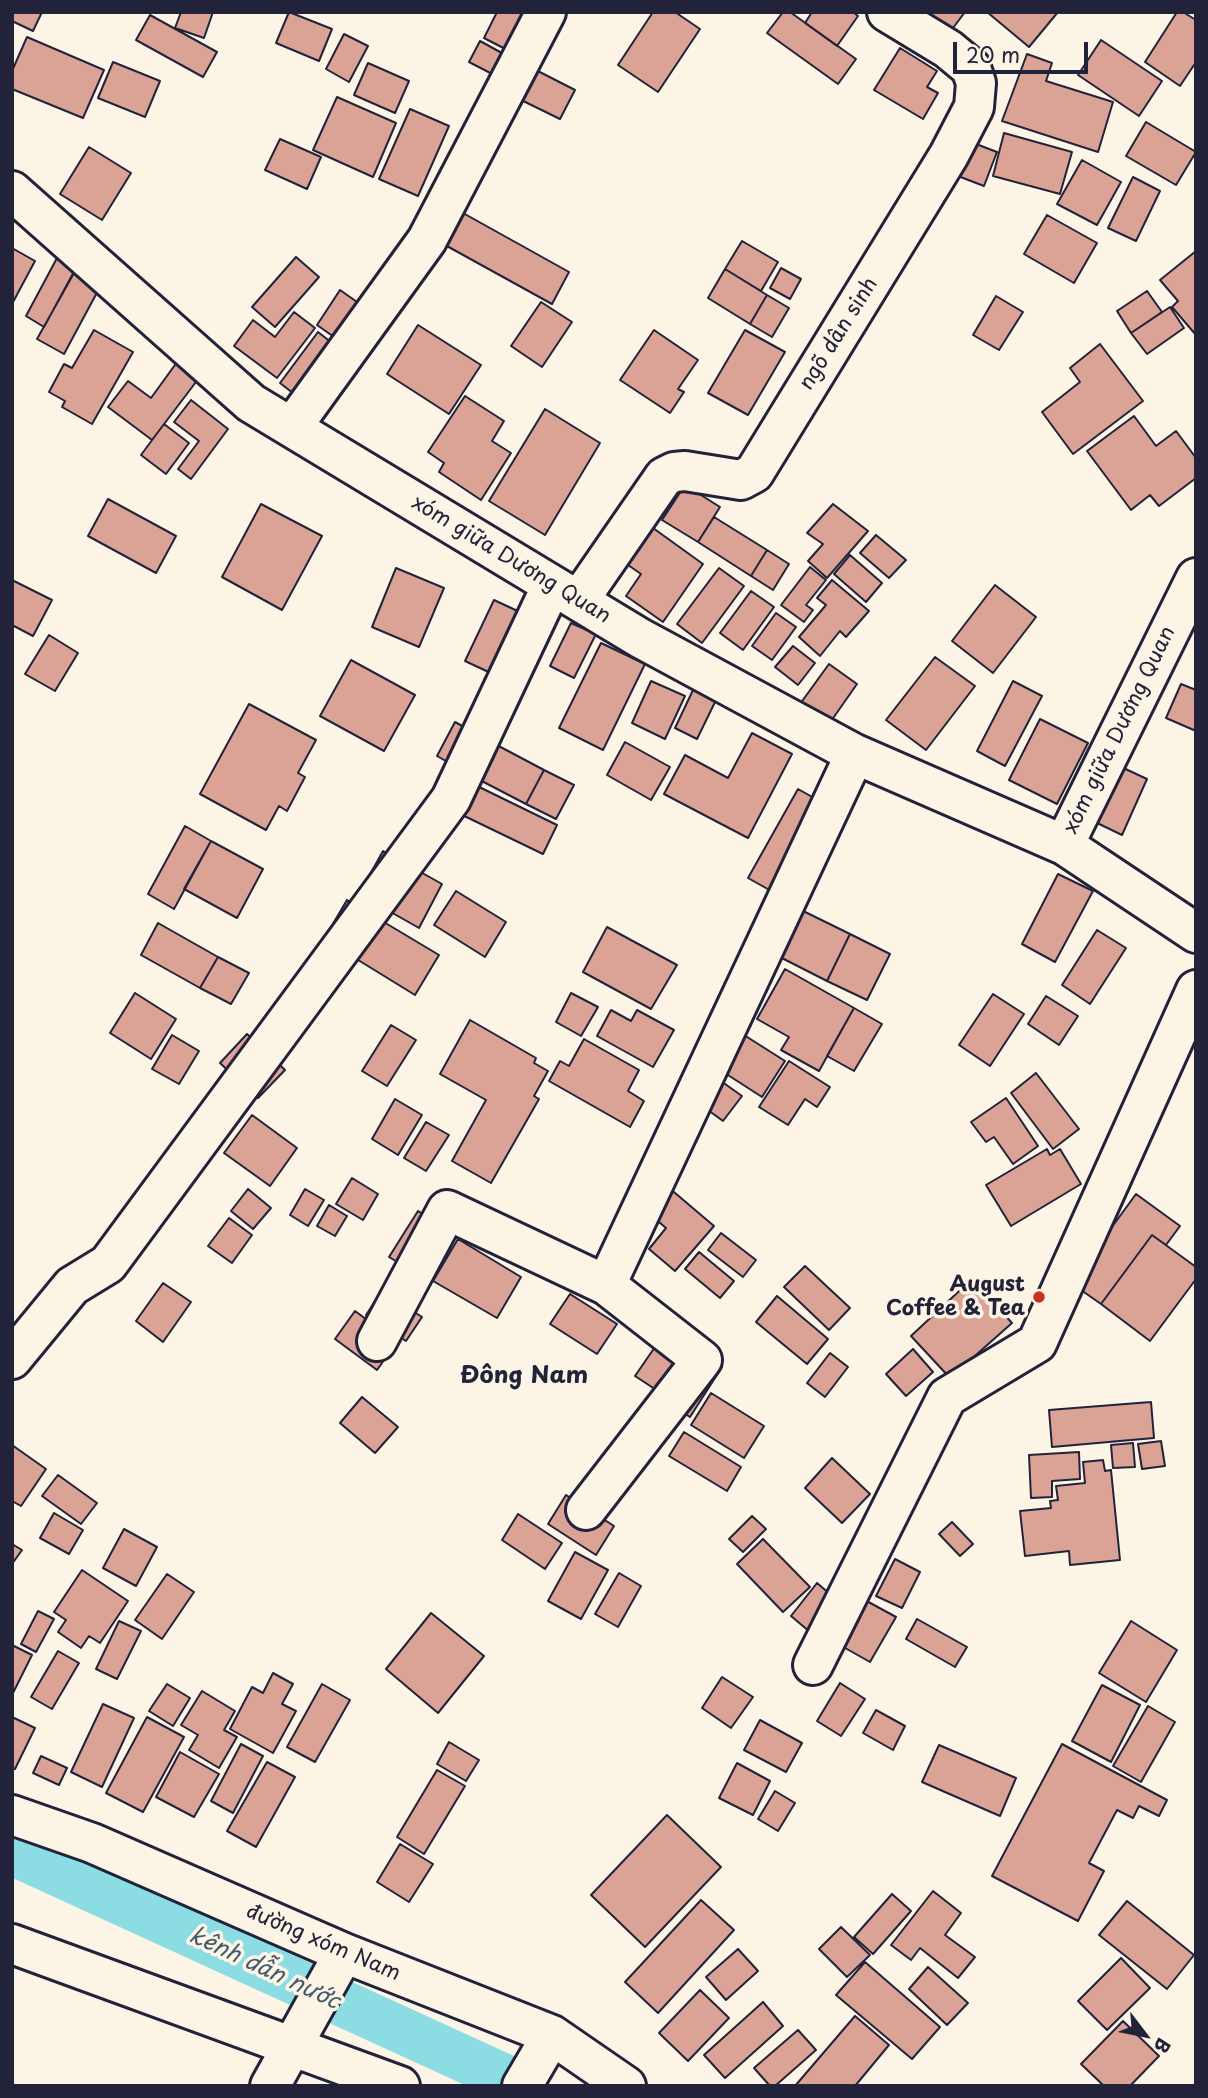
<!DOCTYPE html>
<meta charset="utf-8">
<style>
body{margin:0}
#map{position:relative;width:1208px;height:2098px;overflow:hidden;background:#fcf5e5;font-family:"Playpen Sans",sans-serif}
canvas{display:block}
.frame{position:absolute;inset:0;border:14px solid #22223b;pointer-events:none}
.north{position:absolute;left:1110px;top:2000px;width:70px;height:70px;-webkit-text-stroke:5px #fcf5e5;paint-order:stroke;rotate:122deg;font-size:19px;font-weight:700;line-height:28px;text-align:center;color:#22223b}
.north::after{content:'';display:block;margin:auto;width:24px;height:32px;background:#22223b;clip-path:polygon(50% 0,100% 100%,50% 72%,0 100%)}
.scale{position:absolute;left:953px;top:42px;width:135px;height:32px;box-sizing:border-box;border:4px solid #22223b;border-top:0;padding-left:9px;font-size:21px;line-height:24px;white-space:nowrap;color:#22223b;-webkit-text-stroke:5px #fcf5e5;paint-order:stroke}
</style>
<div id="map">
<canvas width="1208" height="2098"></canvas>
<div class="frame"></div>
<div class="north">B</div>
<div class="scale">20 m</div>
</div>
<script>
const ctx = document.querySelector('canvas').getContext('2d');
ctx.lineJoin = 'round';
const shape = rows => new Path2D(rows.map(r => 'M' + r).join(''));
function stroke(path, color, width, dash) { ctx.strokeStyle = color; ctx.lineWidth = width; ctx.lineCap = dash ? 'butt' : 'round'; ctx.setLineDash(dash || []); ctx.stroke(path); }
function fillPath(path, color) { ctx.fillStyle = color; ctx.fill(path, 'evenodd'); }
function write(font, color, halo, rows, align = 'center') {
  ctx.font = font + ' "Playpen Sans",sans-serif'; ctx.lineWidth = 7; ctx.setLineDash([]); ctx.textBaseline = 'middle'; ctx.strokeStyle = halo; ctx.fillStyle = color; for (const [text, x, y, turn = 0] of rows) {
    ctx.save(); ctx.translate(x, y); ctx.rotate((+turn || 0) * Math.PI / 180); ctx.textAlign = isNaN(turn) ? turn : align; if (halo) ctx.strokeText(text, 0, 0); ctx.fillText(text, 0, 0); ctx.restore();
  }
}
stroke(shape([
 [12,1852,506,2078,516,2086]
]), '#8bdde3', 47);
const building = shape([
 [12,12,42,12,33,31,12,21,12,12],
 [181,12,213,12,204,38,175,28,181,12],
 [289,12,332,29,319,61,276,43,289,12],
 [497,12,535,12,513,53,484,38,497,12],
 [653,12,675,12,700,29,658,92,618,65,653,12],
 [783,12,790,12,856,59,838,84,767,33,783,12],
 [812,12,853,12,858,16,837,46,805,23,812,12],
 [923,12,965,12,950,32,923,12],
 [987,12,1058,12,1029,47,987,12],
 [1177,12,1183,12,1196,20,1196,62,1180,86,1145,62,1177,12],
 [150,15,217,52,203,77,136,40,150,15],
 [344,34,368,46,349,82,326,69,344,34],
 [27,37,104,70,83,118,12,89,12,71,27,37],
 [1101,40,1162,81,1139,116,1078,75,1101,40],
 [480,41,511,58,500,78,469,62,480,41],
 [900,48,937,71,927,87,938,93,923,119,874,90,900,48],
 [1027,54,1052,63,1046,81,1113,102,1098,152,1002,121,1027,54],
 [113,62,160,81,145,117,98,98,113,62],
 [368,63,409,81,395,113,354,95,368,63],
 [530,67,575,90,560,119,515,97,530,67],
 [337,97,396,123,373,177,313,150,337,97],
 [410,109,449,126,418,196,379,179,410,109],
 [1146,122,1196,152,1176,185,1126,156,1146,122],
 [1004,133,1072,152,1060,194,993,176,1004,133],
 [280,139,321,157,307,189,265,170,280,139],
 [963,139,997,152,984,186,950,173,963,139],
 [89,147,131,173,102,220,60,194,89,147],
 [1082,160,1121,182,1097,225,1057,204,1082,160],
 [1133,177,1160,191,1136,241,1108,228,1133,177],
 [454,208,569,272,552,304,436,240,454,208],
 [1047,215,1097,243,1074,283,1024,254,1047,215],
 [742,241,778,262,761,291,725,269,742,241],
 [12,248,35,261,12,304,12,248],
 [1196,251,1196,335,1172,307,1178,301,1160,280,1196,251],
 [296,257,319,277,275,327,252,307,296,257],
 [57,258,76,268,44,327,26,316,57,258],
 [781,268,801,279,790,299,770,288,781,268],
 [725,269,767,295,750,324,708,298,725,269],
 [74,273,100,287,64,354,37,339,74,273],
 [340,290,367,309,344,344,317,325,340,290],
 [1147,291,1162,312,1131,333,1117,311,1147,291],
 [767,295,789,308,772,337,750,324,767,295],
 [996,296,1023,312,999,350,973,335,996,296],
 [541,302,572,322,542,367,511,346,541,302],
 [1170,307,1184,328,1147,354,1131,333,1170,307],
 [294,312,315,328,277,378,234,346,253,320,275,337,294,312],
 [418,325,481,365,449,414,387,374,418,325],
 [94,330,133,352,92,424,62,407,65,401,49,392,64,364,72,368,94,330],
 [654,330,698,360,678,389,684,392,670,413,620,380,654,330],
 [745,330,785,352,748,415,708,393,745,330],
 [318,332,341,350,303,401,280,383,318,332],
 [1100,344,1143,401,1073,454,1042,412,1080,382,1070,368,1100,344],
 [180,358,202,374,152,440,108,407,128,381,151,398,180,358],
 [465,396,504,421,492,441,511,453,481,500,439,472,444,463,428,452,465,396],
 [191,400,228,429,191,479,178,469,199,441,174,422,191,400],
 [545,409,600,443,545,535,489,501,545,409],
 [1134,416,1156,446,1176,431,1196,458,1196,478,1159,506,1150,495,1131,510,1087,451,1134,416],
 [164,424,189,443,166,474,141,455,164,424],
 [685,485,720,507,698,542,662,520,685,485],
 [108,499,176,536,156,573,88,536,108,499],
 [261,504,322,536,282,610,222,577,261,504],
 [833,504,868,531,827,578,808,561,823,544,807,533,833,504],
 [714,517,767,550,751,576,698,542,714,517],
 [653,528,703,564,663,622,626,596,641,574,628,565,653,528],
 [876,535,906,560,889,578,860,553,876,535],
 [767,550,789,564,773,590,751,576,767,550],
 [850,555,882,583,866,602,834,574,850,555],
 [810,567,826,580,806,605,813,610,804,622,781,605,810,567],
 [396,568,444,588,419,647,372,627,396,568],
 [719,568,744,586,702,643,677,624,719,568],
 [12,580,52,600,33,636,12,625,12,580],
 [832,580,869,611,846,637,840,631,820,656,799,637,826,605,817,598,832,580],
 [995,585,1036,617,993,673,952,641,995,585],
 [751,591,774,607,743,650,720,633,751,591],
 [494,600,524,614,495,675,465,661,494,600],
 [776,613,796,627,772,660,752,646,776,613],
 [571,623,596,634,574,678,550,666,571,623],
 [49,635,78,653,55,691,25,674,49,635],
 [601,643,645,664,603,750,559,728,601,643],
 [793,646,815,663,798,685,775,667,793,646],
 [935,657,975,686,926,750,886,720,935,657],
 [351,660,415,695,384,751,320,716,351,660],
 [829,664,857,684,829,724,800,704,829,664],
 [651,681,685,696,665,739,632,723,651,681],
 [1013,681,1042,696,1005,766,977,751,1013,681],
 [1181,684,1196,690,1196,731,1166,718,1181,684],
 [694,688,717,698,697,739,675,728,694,688],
 [249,704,316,740,298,773,305,777,287,811,279,806,266,830,200,794,249,704],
 [1040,719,1088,743,1057,804,1009,780,1040,719],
 [455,722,493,743,474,777,437,756,455,722],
 [752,733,792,754,748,838,664,794,685,755,728,778,752,733],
 [625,742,670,767,651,800,607,775,625,742],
 [493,743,544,770,526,804,474,777,493,743],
 [1117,765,1147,779,1122,835,1091,820,1117,765],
 [544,770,574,785,556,819,526,804,544,770],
 [471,783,557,825,543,854,456,812,471,783],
 [798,789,823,803,773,892,748,878,798,789],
 [185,826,211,841,174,909,148,894,185,826],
 [211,841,263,869,237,918,184,889,211,841],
 [383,851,442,884,419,928,359,894,383,851],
 [1058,874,1093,891,1055,962,1022,944,1058,874],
 [456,891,506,922,485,957,434,925,456,891],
 [347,900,439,955,415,995,324,939,347,900],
 [795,907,850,934,827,981,772,953,795,907],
 [158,923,218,957,200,988,141,955,158,923],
 [607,927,677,965,651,1009,583,972,607,927],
 [1097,930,1126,948,1090,1004,1062,985,1097,930],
 [850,934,890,954,867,1000,827,981,850,934],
 [218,957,249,973,231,1004,200,988,218,957],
 [785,969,854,1008,819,1071,781,1050,789,1037,757,1019,785,969],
 [135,993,176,1019,151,1059,110,1033,135,993],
 [571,993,598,1007,581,1036,556,1022,571,993],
 [993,994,1024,1014,990,1066,959,1045,993,994],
 [1046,996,1078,1016,1059,1045,1028,1024,1046,996],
 [719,1004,751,1025,744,1035,785,1061,762,1097,700,1057,717,1032,706,1025,719,1004],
 [854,1008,882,1024,854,1071,827,1056,854,1008],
 [611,1010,631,1021,637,1010,674,1030,653,1067,597,1036,611,1010],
 [470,1020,536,1058,534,1063,548,1071,534,1096,539,1099,491,1183,452,1161,486,1100,440,1074,470,1020],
 [391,1025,416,1040,387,1086,362,1071,391,1025],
 [247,1034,263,1049,236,1078,220,1063,247,1034],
 [172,1035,199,1051,179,1084,152,1069,172,1035],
 [584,1039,639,1070,628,1091,644,1101,630,1127,549,1081,560,1061,569,1066,584,1039],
 [263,1049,285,1070,258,1098,236,1078,263,1049],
 [789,1061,830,1087,817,1107,805,1099,788,1125,759,1107,789,1061],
 [704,1069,742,1096,723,1121,686,1094,704,1069],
 [1036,1073,1079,1129,1053,1149,1011,1093,1036,1073],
 [1006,1098,1038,1146,1013,1164,994,1137,986,1142,971,1122,1006,1098],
 [395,1099,422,1115,398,1155,372,1139,395,1099],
 [252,1115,297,1148,270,1186,224,1153,252,1115],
 [426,1122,449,1135,426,1171,404,1158,426,1122],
 [1047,1149,1050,1155,1060,1149,1081,1184,1011,1226,986,1185,1047,1149],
 [352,1178,378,1194,363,1220,336,1204,352,1178],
 [668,1187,714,1226,675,1271,649,1249,666,1228,647,1212,668,1187],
 [248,1189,271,1208,253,1229,231,1211,248,1189],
 [305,1189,324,1200,308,1226,290,1215,305,1189],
 [1136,1194,1180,1226,1166,1245,1152,1235,1101,1304,1071,1283,1136,1194],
 [329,1205,347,1216,335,1236,317,1226,329,1205],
 [418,1211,442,1226,414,1272,389,1257,418,1211],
 [229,1218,252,1235,232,1263,208,1246,229,1218],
 [721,1233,756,1260,743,1277,708,1250,721,1233],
 [1152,1235,1196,1267,1196,1279,1150,1341,1101,1304,1152,1235],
 [458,1239,521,1277,497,1318,433,1281,458,1239],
 [699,1252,734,1281,720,1298,685,1269,699,1252],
 [805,1266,850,1308,829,1330,784,1287,805,1266],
 [972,1279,1012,1323,950,1378,911,1336,972,1279],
 [163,1283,191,1302,163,1342,136,1321,163,1283],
 [382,1291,422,1317,406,1341,366,1315,382,1291],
 [570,1294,617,1324,597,1354,550,1324,570,1294],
 [777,1296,828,1339,807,1364,756,1322,777,1296],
 [355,1311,397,1342,377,1370,335,1339,355,1311],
 [668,1328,700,1350,667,1397,635,1376,668,1328],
 [913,1349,933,1372,906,1396,886,1374,913,1349],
 [830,1353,848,1367,825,1397,807,1383,830,1353],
 [702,1355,722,1367,690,1417,671,1405,702,1355],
 [711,1393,764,1426,744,1458,691,1425,711,1393],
 [362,1397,398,1427,375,1453,340,1423,362,1397],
 [1151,1402,1154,1438,1052,1447,1049,1410,1151,1402],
 [684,1432,741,1467,727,1491,669,1456,684,1432],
 [1161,1441,1165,1466,1142,1469,1138,1444,1161,1441],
 [1133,1443,1135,1467,1113,1468,1111,1445,1133,1443],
 [12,1445,46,1469,21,1506,12,1501,12,1445],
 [1079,1452,1080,1479,1052,1481,1052,1497,1031,1498,1029,1455,1079,1452],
 [832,1458,870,1494,842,1523,805,1488,832,1458],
 [1103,1460,1105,1471,1111,1470,1120,1560,1070,1565,1069,1551,1025,1556,1020,1511,1051,1508,1050,1501,1058,1500,1056,1486,1085,1483,1083,1462,1103,1460],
 [58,1475,97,1503,81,1524,42,1496,58,1475],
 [566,1495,614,1526,596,1555,548,1524,566,1495],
 [54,1513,83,1530,69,1554,40,1538,54,1513],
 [518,1514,562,1543,545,1569,502,1540,518,1514],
 [752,1516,766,1529,743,1552,729,1539,752,1516],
 [952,1522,973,1544,960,1556,939,1534,952,1522],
 [124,1529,157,1547,136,1586,103,1568,124,1529],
 [763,1539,810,1587,783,1612,737,1564,763,1539],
 [12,1544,22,1550,12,1564,12,1544],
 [575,1552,608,1570,581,1619,548,1601,575,1552],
 [895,1559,920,1572,902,1608,876,1596,895,1559],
 [82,1570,128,1601,100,1643,89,1636,81,1648,58,1632,66,1620,54,1612,82,1570],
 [619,1573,641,1586,618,1627,595,1614,619,1573],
 [167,1574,194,1592,162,1639,135,1620,167,1574],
 [817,1583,837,1600,810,1632,791,1616,817,1583],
 [863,1599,896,1617,870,1662,838,1644,863,1599],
 [38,1611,54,1619,36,1652,21,1644,38,1611],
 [431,1613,484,1656,438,1713,386,1669,431,1613],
 [917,1619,967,1647,955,1667,906,1639,917,1619],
 [119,1621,141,1631,117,1679,96,1669,119,1621],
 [1131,1621,1177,1650,1146,1702,1099,1673,1131,1621],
 [12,1645,32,1655,12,1695,12,1645],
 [58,1651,79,1663,52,1709,31,1697,58,1651],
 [273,1673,293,1684,282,1704,296,1711,273,1753,230,1729,252,1687,263,1693,273,1673],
 [722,1677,753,1697,731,1728,702,1708,722,1677],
 [840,1683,865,1699,841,1736,817,1721,840,1683],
 [167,1684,190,1698,173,1726,149,1711,167,1684],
 [322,1684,350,1700,315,1762,287,1747,322,1684],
 [1102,1685,1140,1705,1111,1762,1072,1741,1102,1685],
 [202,1691,235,1711,224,1730,237,1737,219,1768,189,1750,198,1735,181,1725,202,1691],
 [103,1704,134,1718,102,1787,71,1772,103,1704],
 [1148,1706,1175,1722,1141,1782,1113,1766,1148,1706],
 [876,1710,905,1726,893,1750,863,1733,876,1710],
 [12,1717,35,1728,15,1769,12,1768,12,1717],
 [147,1717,184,1737,143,1812,106,1793,147,1717],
 [760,1720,802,1743,786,1772,744,1750,760,1720],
 [449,1742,479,1760,466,1781,437,1764,449,1742],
 [241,1744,263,1756,233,1813,211,1801,241,1744],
 [1062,1744,1167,1800,1159,1816,1139,1806,1133,1818,1117,1810,1089,1863,1104,1871,1078,1921,992,1876,1062,1744],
 [939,1745,1016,1778,1000,1816,922,1782,939,1745],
 [180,1752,219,1774,194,1817,156,1797,180,1752],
 [41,1756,67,1768,59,1785,33,1773,41,1756],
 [267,1762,295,1777,256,1847,227,1831,267,1762],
 [737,1763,770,1781,753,1815,719,1798,737,1763],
 [437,1770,465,1786,424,1854,397,1837,437,1770],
 [775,1791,795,1803,778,1831,758,1819,775,1791],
 [667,1815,721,1867,645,1947,591,1895,667,1815],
 [400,1844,433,1864,409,1902,377,1882,400,1844],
 [933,1891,961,1913,945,1935,975,1957,958,1978,920,1948,911,1960,891,1945,933,1891],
 [892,1894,911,1911,873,1954,854,1937,892,1894],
 [701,1900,734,1930,658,2013,625,1982,701,1900],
 [1127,1901,1194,1955,1167,1989,1099,1935,1127,1901],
 [841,1927,870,1955,847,1977,819,1949,841,1927],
 [738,1949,758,1971,726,2000,706,1977,738,1949],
 [1121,1958,1150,1988,1107,2030,1078,2001,1121,1958],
 [865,1962,940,2027,912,2059,836,1995,865,1962],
 [928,1967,968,2003,947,2025,909,1989,928,1967],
 [700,1990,729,2018,688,2061,659,2033,700,1990],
 [763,2002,783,2026,725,2078,704,2055,763,2002],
 [855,2016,889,2045,855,2086,795,2086,855,2016],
 [1123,2021,1159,2056,1130,2086,1104,2086,1081,2064,1123,2021],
 [798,2030,816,2050,775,2086,770,2086,754,2068,798,2030]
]);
fillPath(building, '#dba395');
stroke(building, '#22223b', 2);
const minor = shape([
 [12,191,251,403,640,638,855,754,1064,845,1196,933],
 [292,427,427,240,546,12],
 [579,600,664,477,674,472,685,471,741,480,754,473,949,155,974,107,976,83,971,68,948,49,887,12],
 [1064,845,1196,578],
 [377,1341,447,1210,606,1285,855,754],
 [12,1359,72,1286,108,1264,451,799,551,587],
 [586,1510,702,1360,606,1285],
 [813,1665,947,1397,1037,1343,1196,990],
 [12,1815,92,1843,344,1953,552,2035,626,2086],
 [12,1944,400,2086],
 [270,2086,344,1953],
 [522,2086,552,2035]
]);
stroke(minor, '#22223b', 44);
stroke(minor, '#fcf5e5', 38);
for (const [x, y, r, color] of [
 [1039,1297,7,"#c8321e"]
]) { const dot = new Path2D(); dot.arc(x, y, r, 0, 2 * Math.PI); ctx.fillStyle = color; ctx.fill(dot); stroke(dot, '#fcf5e5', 2.5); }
write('21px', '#22223b', '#fcf5e5', [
 ["ngõ dân sinh",839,334,-58],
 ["xóm giữa Dương Quan",511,560,31],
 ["xóm giữa Dương Quan",1120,730,-64],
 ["đường xóm Nam",323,1943,23]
]);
write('bold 21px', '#22223b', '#fcf5e5', [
 ["August",1025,1285],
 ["Coffee & Tea",1025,1309]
], 'right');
write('italic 23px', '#425a6d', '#fcf5e5', [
 ["kênh dẫn nước",264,1969,25]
]);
write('bold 24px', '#22223b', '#fcf5e5', [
 ["Đông Nam",524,1376]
]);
</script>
